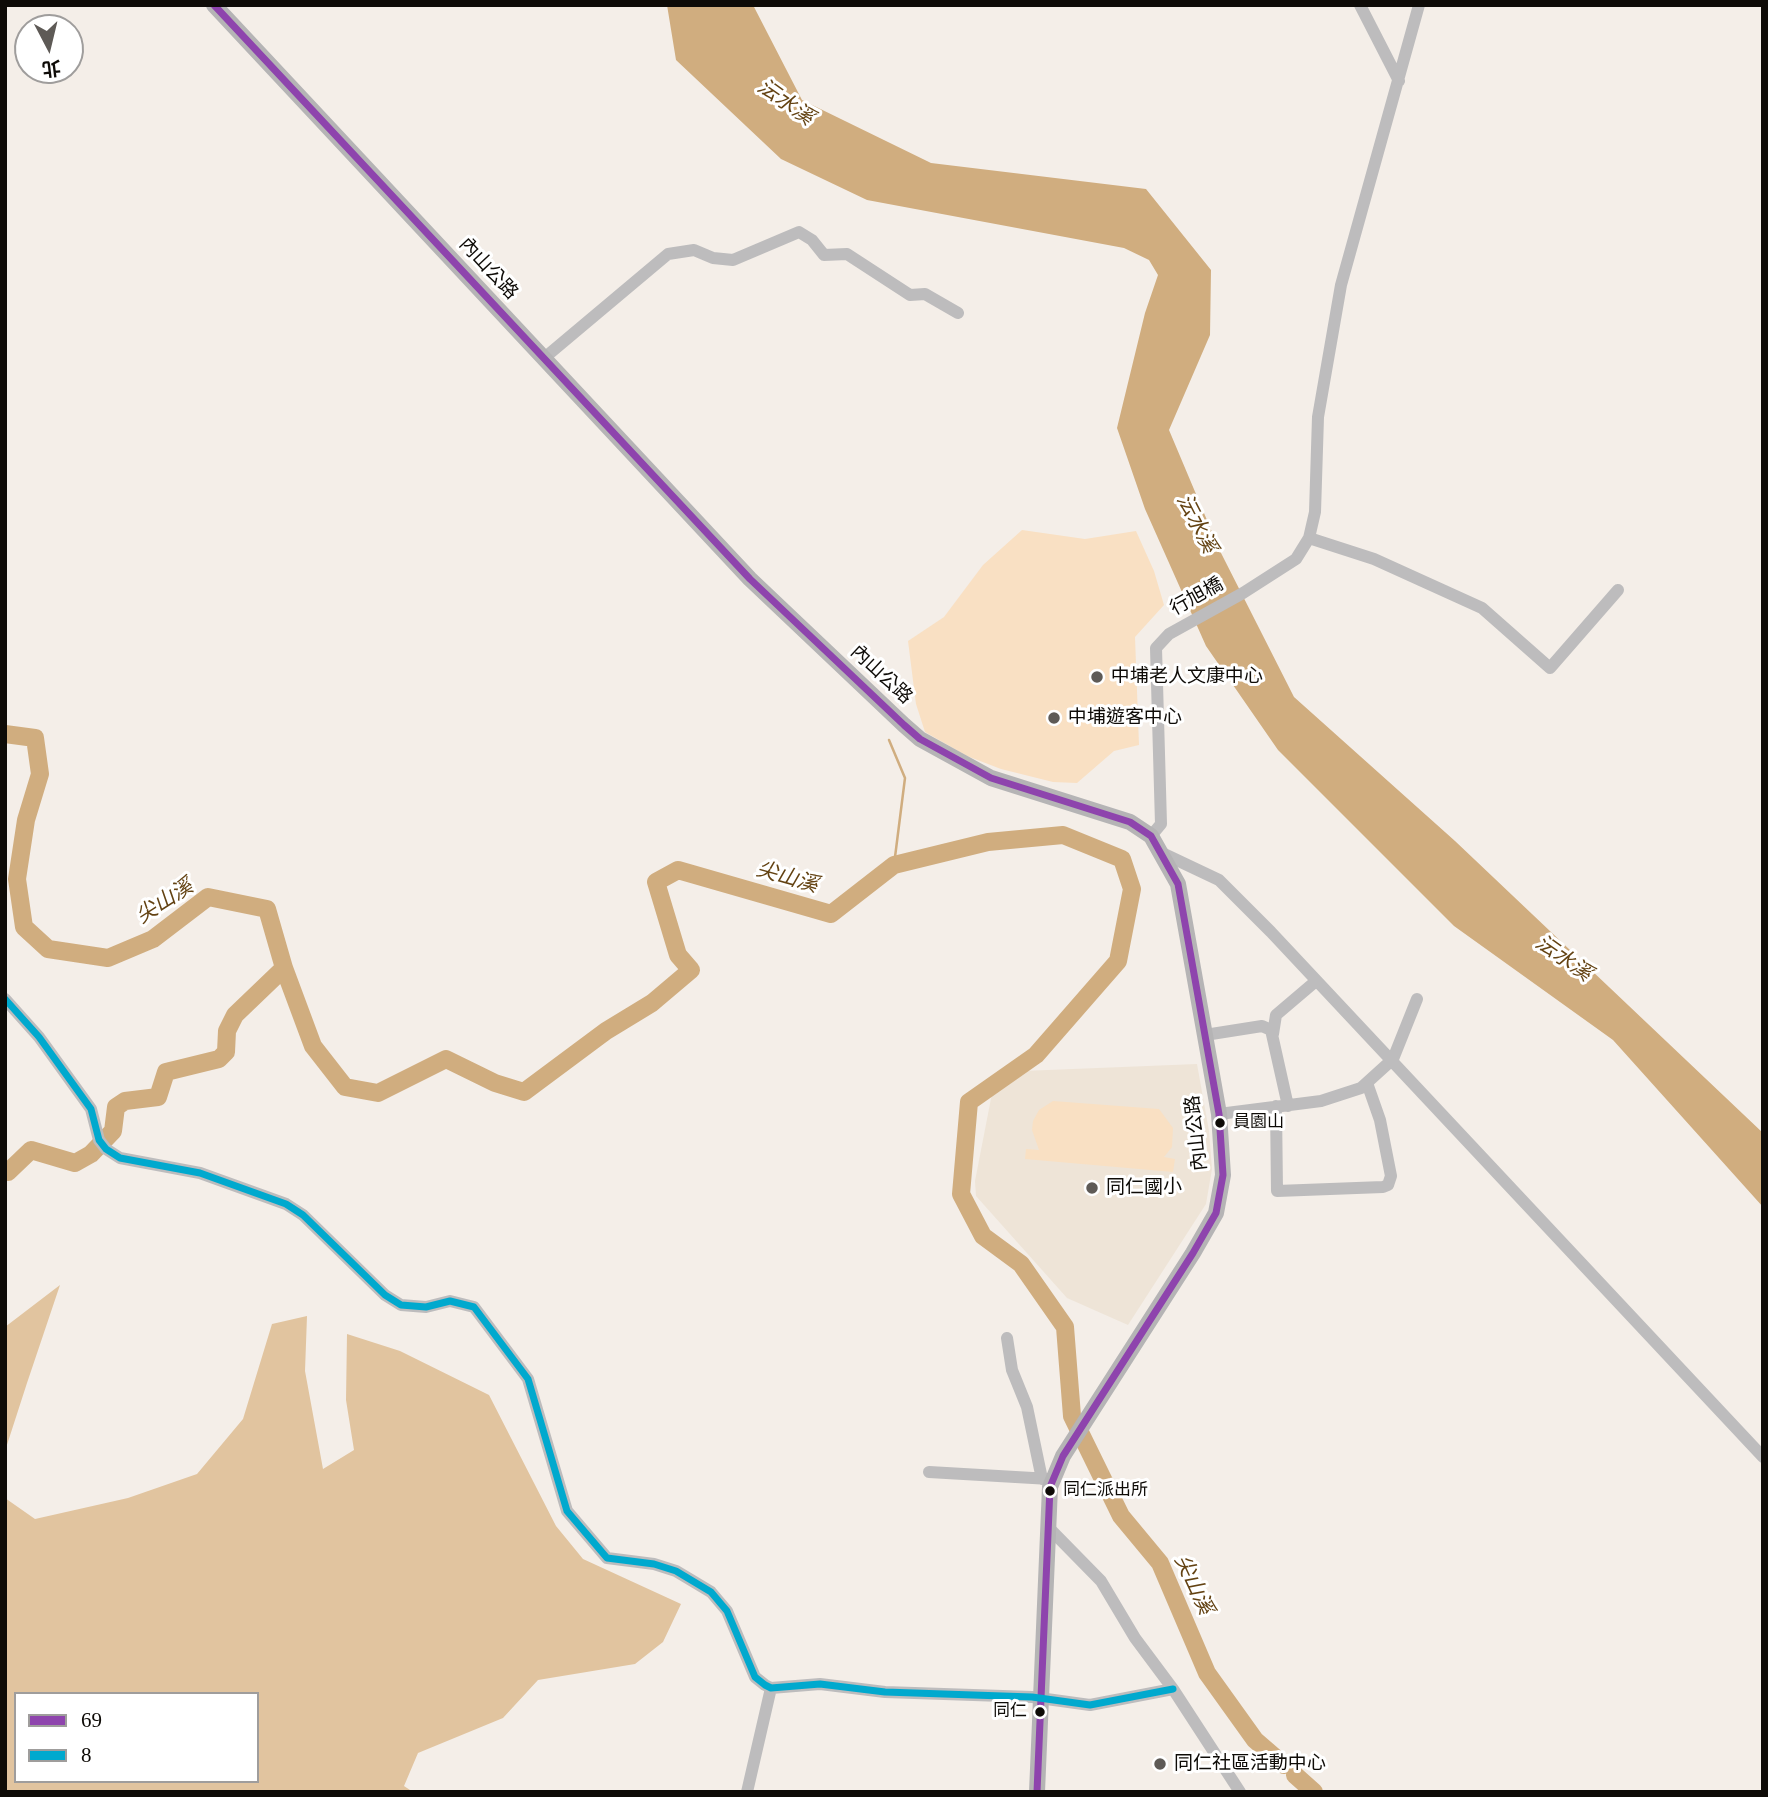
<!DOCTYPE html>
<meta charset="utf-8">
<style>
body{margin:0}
#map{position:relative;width:1768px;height:1797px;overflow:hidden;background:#f4eee8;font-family:"Times New Roman","Noto Sans TC",serif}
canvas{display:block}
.frame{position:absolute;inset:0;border:7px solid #0e0b07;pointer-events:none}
.legend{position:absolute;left:14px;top:1692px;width:245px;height:91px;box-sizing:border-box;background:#fff;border:2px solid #9f9d9c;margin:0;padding:9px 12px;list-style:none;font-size:21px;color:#0e0b07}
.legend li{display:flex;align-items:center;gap:14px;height:35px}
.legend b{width:35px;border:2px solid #9f9d9c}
.north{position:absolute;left:14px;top:14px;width:70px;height:70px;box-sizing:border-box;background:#fff;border:2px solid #9f9d9c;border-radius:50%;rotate:173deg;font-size:19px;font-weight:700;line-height:28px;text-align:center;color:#0e0b07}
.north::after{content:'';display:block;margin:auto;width:24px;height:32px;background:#5e5a56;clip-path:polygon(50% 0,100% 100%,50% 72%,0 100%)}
</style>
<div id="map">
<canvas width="1768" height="1797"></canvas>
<div class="frame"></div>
<ul class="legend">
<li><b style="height:9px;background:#8e44ad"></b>69</li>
<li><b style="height:9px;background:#00a9ce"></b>8</li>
</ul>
<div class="north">北</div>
</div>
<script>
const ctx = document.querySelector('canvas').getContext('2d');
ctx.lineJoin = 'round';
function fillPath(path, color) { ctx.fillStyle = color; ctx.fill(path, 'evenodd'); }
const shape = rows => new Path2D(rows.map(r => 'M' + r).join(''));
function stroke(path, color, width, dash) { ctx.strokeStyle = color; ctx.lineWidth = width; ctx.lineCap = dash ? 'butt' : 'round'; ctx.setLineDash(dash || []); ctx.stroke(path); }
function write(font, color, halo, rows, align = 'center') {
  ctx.font = font + ' "Times New Roman","Noto Sans TC",serif'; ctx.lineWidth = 6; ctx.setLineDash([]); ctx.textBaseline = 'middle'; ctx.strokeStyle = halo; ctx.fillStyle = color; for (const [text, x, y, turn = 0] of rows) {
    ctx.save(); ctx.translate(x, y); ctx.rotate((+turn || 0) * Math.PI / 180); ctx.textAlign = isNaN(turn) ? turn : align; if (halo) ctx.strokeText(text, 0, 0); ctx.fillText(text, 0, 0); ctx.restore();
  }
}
fillPath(shape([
 [1197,1064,1209,1131,1212,1169,1206,1204,1128,1325,1067,1298,976,1196,975,1181,994,1083,1023,1071]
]), '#eee4d7');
fillPath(shape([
 [1022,530,1085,539,1136,531,1154,571,1164,605,1135,637,1139,745,1114,751,1077,783,1053,782,1001,769,967,756,925,732,916,704,908,641,944,617,983,565],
 [1053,1101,1159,1109,1173,1128,1172,1147,1164,1157,1175,1159,1173,1172,1025,1159,1026,1149,1039,1150,1032,1130,1033,1121,1039,1110]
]), '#f9e0c3');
fillPath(shape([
 [60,1285,27,1383,5,1451,5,1327],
 [307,1316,305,1371,323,1469,354,1450,346,1400,347,1334,400,1351,489,1395,556,1526,583,1559,681,1604,663,1642,635,1664,538,1680,503,1718,418,1753,404,1786,413,1792,5,1792,5,1498,35,1519,128,1498,197,1474,243,1419,272,1324],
 [16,1694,257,1694,257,1781,16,1781]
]), '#e1c49f');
fillPath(shape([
 [667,5,753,5,802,100,931,163,1146,189,1211,270,1210,335,1169,430,1220,551,1294,697,1455,841,1763,1133,1763,1207,1613,1040,1454,926,1278,750,1206,646,1145,509,1117,428,1145,313,1158,275,1149,260,1124,248,867,200,781,159,676,60]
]), '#d0ad7f');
stroke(shape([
 [889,740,905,778,894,865]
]), '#d0ad7f', 2.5);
stroke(shape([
 [5,734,35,738,40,774,26,820,17,879,24,927,48,949,108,958,153,939,208,897,267,909,284,968,313,1046,345,1087,378,1093,446,1059,495,1083,524,1092,606,1031,652,1003,691,970,678,955,656,882,678,870,831,914,894,865,988,842,1063,835,1122,859,1132,889,1118,961,1036,1055,969,1102,961,1194,983,1236,1021,1264,1065,1327,1072,1416,1121,1516,1160,1563,1207,1673,1255,1740,1284,1765],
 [5,1169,8,1172,31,1150,75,1163,91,1154,113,1131,116,1107,125,1101,158,1097,166,1072,219,1059,226,1052,227,1031,235,1015,284,968],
 [1295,1775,1314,1792]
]), '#d0ad7f', 18);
stroke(shape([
 [1360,5,1399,81],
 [543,359,668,254,694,250,713,258,733,260,799,232,812,240,824,255,847,254,910,295,925,294,958,313],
 [1309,538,1374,559,1482,608,1550,668,1618,590],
 [1151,836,1161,824,1156,648,1169,634,1243,593,1296,559,1309,538,1315,512,1318,417,1341,285,1419,5],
 [1162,853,1219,880,1271,932,1763,1457],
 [5,999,39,1037,91,1109,99,1140,106,1149,120,1158,200,1173,286,1204,303,1215,385,1295,401,1305,426,1307,450,1301,474,1307,528,1379,567,1511,607,1558,654,1564,676,1571,711,1592,727,1611,755,1677,765,1685,771,1688,820,1684,885,1692,1032,1697,1090,1705,1173,1689],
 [1273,1034,1276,1015,1316,981],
 [1205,1035,1262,1026,1271,1030,1288,1106],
 [1276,1106,1277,1191,1383,1187,1388,1185,1391,1176,1380,1120,1367,1083],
 [1219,1114,1321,1101,1361,1088,1393,1059,1417,999],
 [1007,1338,1012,1370,1027,1407,1042,1479],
 [929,1472,1050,1479],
 [1048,1527,1101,1581,1135,1638,1173,1689,1240,1792],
 [747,1792,771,1688]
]), '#bdbcbd', 12);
stroke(shape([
 [214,5,750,579,904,725,920,739,991,778,1130,822,1151,836,1178,884,1219,1114,1223,1175,1216,1213,1193,1253,1063,1456,1050,1487,1037,1792]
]), '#b5b4b5', 16);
stroke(shape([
 [214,5,750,579,904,725,920,739,991,778,1130,822,1151,836,1178,884,1219,1114,1223,1175,1216,1213,1193,1253,1063,1456,1050,1487,1037,1792]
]), '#8e44ad', 7);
stroke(shape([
 [5,999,39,1037,91,1109,99,1140,106,1149,120,1158,200,1173,286,1204,303,1215,385,1295,401,1305,426,1307,450,1301,474,1307,528,1379,567,1511,607,1558,654,1564,676,1571,711,1592,727,1611,755,1677,765,1685,771,1688,820,1684,885,1692,1032,1697,1090,1705,1173,1689]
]), '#00a9ce', 7);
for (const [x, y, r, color] of [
 [1097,677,7,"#5e5a56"],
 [1054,718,7,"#5e5a56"],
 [1220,1123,6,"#0e0b07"],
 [1092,1188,7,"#5e5a56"],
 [1050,1491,6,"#0e0b07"],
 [1040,1712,6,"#0e0b07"],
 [1160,1764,7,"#5e5a56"]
]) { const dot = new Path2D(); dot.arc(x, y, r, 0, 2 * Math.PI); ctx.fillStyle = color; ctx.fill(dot); stroke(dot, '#fff', 2.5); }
write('17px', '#0e0b07', '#fff', [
 ["員園山",1233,1123],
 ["同仁派出所",1063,1491],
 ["同仁",1027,1712,"right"]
], 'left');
write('19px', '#0e0b07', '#fff', [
 ["內山公路",488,269,47],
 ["行旭橋",1197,597,-29],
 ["內山公路",881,675,43],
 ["內山公路",1197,1133,-96]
]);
write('19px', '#0e0b07', '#fff', [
 ["中埔老人文康中心",1111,677],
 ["中埔遊客中心",1068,718],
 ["同仁國小",1106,1188],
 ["同仁社區活動中心",1174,1764]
], 'left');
write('italic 21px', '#634212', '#fff', [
 ["沄水溪",785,103,35],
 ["沄水溪",1196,524,63],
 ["尖山溪",787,878,16],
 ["尖山溪",165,902,-33],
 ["沄水溪",1563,959,35],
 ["尖山溪",1193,1585,65]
]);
</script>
